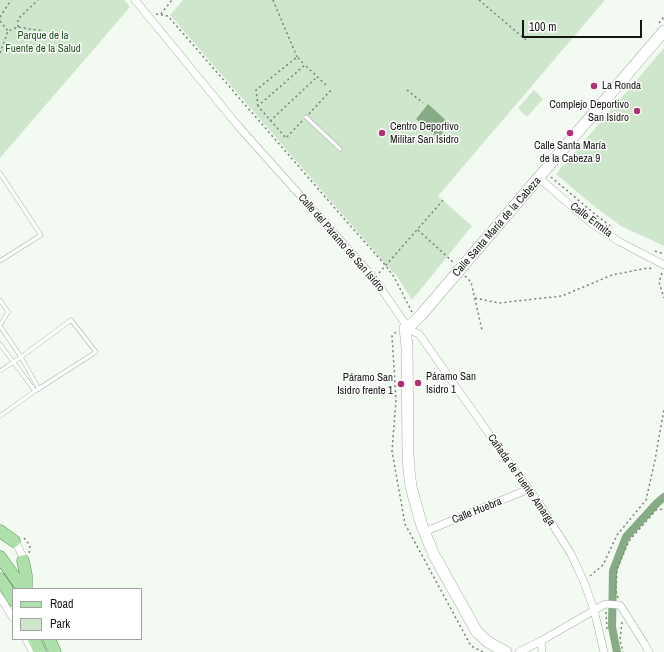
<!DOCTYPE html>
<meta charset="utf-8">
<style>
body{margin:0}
#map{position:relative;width:664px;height:652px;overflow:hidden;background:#f2faf1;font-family:"Archivo Narrow",sans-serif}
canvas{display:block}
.legend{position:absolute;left:12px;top:588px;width:130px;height:52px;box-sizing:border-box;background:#fff;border:1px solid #a1a2a1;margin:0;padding:5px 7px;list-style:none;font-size:12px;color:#151714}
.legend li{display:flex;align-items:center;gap:8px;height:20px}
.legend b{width:20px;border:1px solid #a1a2a1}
.scale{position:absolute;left:522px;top:20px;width:120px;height:18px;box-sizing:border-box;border:2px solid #151714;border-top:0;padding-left:5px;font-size:12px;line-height:14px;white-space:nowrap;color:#151714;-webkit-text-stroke:3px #fff;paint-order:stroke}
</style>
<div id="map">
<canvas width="664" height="652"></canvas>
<ul class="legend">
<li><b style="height:5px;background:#aee0ab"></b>Road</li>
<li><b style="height:11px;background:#cee6cc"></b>Park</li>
</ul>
<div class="scale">100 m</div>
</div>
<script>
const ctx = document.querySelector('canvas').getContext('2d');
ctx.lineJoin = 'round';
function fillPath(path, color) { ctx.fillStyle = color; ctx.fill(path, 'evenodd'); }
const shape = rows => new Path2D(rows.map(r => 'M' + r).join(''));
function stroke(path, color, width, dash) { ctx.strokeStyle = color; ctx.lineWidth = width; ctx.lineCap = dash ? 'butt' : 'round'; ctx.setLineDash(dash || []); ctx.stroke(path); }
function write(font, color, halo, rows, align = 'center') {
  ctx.font = font + ' "Archivo Narrow",sans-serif'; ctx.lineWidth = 3; ctx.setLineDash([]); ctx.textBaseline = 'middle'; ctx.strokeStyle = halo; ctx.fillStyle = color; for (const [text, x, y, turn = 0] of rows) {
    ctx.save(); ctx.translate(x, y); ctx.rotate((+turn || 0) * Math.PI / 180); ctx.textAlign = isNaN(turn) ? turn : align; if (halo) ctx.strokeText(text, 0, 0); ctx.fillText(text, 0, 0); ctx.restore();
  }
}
fillPath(shape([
 [0,0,124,0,130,7,0,158],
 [183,0,605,0,438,196,472,226,412,300,397,276,381,259,170,15],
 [664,48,664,246,621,226,595,207,556,174],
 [534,90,543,99,527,117,518,108]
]), '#cee6cc');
fillPath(shape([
 [428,104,450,124,438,138,416,119]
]), '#87ab84');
stroke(shape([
 [617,652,612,627,613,571,626,537,657,503,664,497]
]), '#87ab84', 8);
const lane = shape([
 [306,117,340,149],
 [0,173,41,235,0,261],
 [0,300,8,312,0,325],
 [0,326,21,357,71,320,96,352,35,391,0,416],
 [0,344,35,391],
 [0,371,21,357,39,389]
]);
const street = shape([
 [135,0,239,127,374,278,404,322,405,328,419,334,503,454,539,503,571,554,584,582,594,610,604,652],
 [539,178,591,223,620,242,664,265],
 [424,532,529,489],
 [12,540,16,543,22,555,23,564],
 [0,597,13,618],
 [26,639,33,652],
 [541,641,542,652],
 [519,652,541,641,605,604,620,605,644,643,649,652]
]);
const secondary = shape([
 [506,652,488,642,477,632,434,555,422,526,411,487,409,470,408,454,407,347,405,328,413,323,421,315,664,31]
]);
const primary = shape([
 [0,531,14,541],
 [0,557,23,589],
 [23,561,26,575,26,589],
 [0,579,7,589,13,600],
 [34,639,40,652],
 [49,639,55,652]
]);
stroke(lane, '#a8afa8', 4.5);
stroke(street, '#a8afa8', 8);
stroke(secondary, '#a8afa8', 12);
stroke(primary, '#558d52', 13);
stroke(shape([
 [273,0,297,57],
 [479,0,526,40],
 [156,14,168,16,340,214,386,266,394,277,412,312],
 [161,14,172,0],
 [0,17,11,0],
 [0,21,8,31],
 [659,23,664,17],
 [18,27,18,19,38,0],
 [0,53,8,31,18,27,43,31],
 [407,90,423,103],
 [258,106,256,90,297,57,305,65],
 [309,114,331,90],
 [270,121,317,77],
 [302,121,286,138,258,106,305,65,328,87],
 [551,177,596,215,613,228],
 [418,230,453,262],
 [655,251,664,254],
 [379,273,444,199],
 [662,273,659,282,664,298],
 [465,276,471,282,482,330],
 [475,298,499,303,562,296,612,275,648,268,654,269],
 [396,332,392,336,396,400,392,451,405,524,471,646,483,652],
 [24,538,29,544,30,547,29,554],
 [590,576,603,565,617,535,646,500,655,460,664,409],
 [618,598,616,591,617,569,629,541,656,510,664,509],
 [606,612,607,630],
 [622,622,620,640,623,652]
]), '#7a7f79', 1.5, [2, 3]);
stroke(lane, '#fff', 3.5);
stroke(street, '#fff', 7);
stroke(secondary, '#fff', 11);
stroke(primary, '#aee0ab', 12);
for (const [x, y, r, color] of [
 [594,86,4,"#b42f75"],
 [637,111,4,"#b42f75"],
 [382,133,4,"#b42f75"],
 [570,133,4,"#b42f75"],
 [418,383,4,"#b42f75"],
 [401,384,4,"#b42f75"]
]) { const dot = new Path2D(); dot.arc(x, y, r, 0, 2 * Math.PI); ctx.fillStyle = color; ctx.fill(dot); stroke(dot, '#fff', 1.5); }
write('11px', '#20531f', '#fff', [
 ["Parque de la",43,36],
 ["Fuente de la Salud",43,49]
]);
write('11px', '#151714', '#fff', [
 ["La Ronda",602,86],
 ["Complejo Deportivo",629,105,"right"],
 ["San Isidro",629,118,"right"],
 ["Centro Deportivo",390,127],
 ["Militar San Isidro",390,140],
 ["Calle Santa María",570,146,"center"],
 ["de la Cabeza 9",570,159,"center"],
 ["Páramo San",426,377],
 ["Isidro 1",426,390],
 ["Páramo San",393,378,"right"],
 ["Isidro frente 1",393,391,"right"]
], 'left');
write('11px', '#151714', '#fff', [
 ["Calle Ermita",591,220,37],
 ["Calle Santa María de la Cabeza",497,227,-49],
 ["Calle del Páramo de San Isidro",341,243,49],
 ["Cañada de Fuente Amarga",521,480,55],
 ["Calle Huebra",477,511,-22]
]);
</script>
